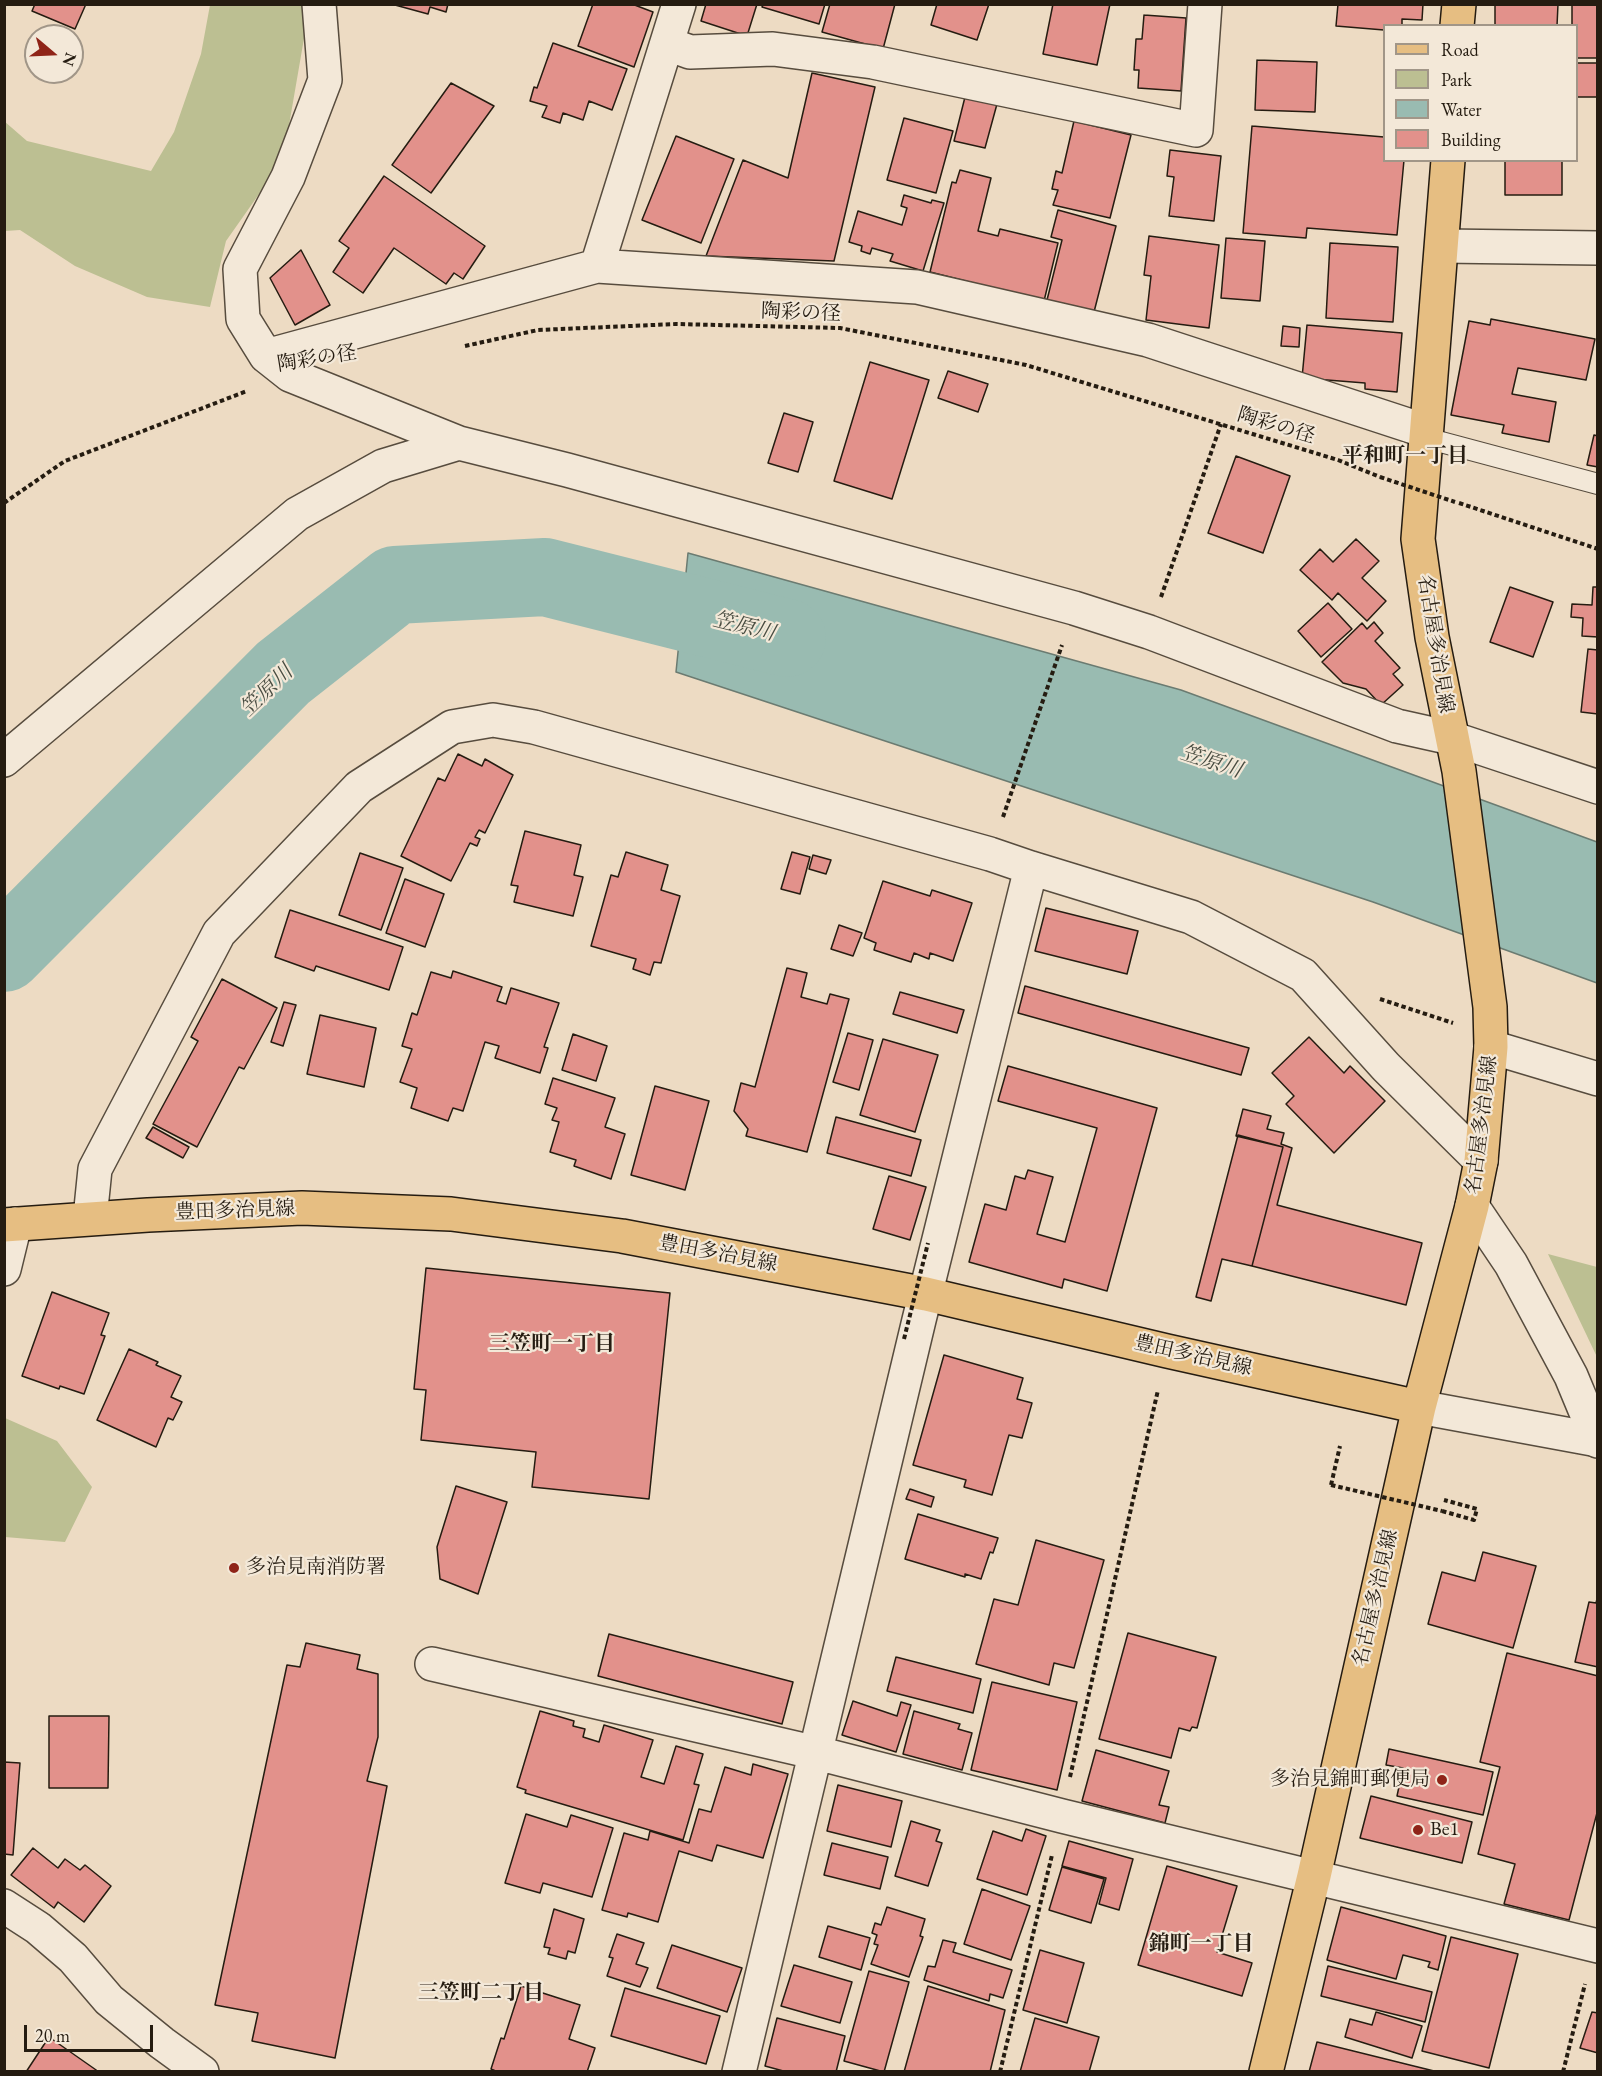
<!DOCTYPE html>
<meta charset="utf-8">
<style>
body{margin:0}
#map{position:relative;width:1602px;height:2076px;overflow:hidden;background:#eddbc3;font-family:"EB Garamond",serif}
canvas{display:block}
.frame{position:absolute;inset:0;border:6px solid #251c11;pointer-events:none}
.legend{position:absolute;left:1383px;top:24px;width:195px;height:138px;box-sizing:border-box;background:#f3e8d8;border:2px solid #a19688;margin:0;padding:8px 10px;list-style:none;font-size:18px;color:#251c11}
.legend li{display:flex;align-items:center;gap:12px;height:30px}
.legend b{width:30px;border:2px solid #a19688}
.north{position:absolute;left:24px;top:24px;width:60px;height:60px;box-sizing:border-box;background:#f3e8d8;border:2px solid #a19688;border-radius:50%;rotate:109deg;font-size:16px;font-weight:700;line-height:24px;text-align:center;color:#251c11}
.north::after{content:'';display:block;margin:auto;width:21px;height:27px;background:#8f2418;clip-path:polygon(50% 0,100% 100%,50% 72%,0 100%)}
.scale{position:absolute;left:24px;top:2025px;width:129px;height:27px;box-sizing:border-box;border:3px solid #251c11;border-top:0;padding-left:8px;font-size:18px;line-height:21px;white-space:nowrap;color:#251c11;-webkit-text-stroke:4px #f3e8d8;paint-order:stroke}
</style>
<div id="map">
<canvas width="1602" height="2076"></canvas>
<div class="frame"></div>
<ul class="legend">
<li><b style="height:8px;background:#e6be82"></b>Road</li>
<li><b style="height:16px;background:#bcbf92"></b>Park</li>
<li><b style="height:16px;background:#99bbb1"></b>Water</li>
<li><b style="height:16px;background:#e2918b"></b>Building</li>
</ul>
<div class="north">N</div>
<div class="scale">20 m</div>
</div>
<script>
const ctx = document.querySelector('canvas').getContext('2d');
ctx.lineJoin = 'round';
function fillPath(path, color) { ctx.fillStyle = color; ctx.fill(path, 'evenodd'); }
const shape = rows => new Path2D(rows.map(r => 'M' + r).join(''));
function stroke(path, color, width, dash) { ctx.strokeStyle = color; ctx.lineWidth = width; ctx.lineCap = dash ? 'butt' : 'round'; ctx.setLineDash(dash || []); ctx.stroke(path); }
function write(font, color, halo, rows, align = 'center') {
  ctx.font = font + ' "EB Garamond","Noto Serif JP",serif'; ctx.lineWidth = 4.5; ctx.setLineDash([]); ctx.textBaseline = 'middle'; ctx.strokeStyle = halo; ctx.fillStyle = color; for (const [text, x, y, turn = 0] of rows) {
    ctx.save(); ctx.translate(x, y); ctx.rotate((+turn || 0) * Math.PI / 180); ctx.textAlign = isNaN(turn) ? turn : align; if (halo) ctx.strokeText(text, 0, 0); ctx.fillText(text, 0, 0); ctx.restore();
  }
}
fillPath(shape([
 [210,5,302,5,307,21,283,160,226,241,210,307,147,297,75,266,20,230,5,231,4,121,27,141,151,171,174,132,201,54],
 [1548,1254,1597,1267,1597,1358,1597,1357],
 [5,1418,57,1441,92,1487,65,1542,5,1537]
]), '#bcbf92');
const water = shape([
 [688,553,1181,690,1597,842,1597,983,1373,902,676,672,688,553]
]);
fillPath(water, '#99bbb1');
stroke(water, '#6b7b71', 1.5);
stroke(shape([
 [4,953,283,673,395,585,545,577,787,638]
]), '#99bbb1', 78);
const building = shape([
 [35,4,86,4,75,29,32,11,35,4],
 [448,4,446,12,430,7,428,14,395,5,448,4],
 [593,4,632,4,653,12,634,67,578,46,593,4],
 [706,4,757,4,747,36,701,21,706,4],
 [763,4,825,4,819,24,762,7,763,4],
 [830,4,895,4,883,49,822,32,830,4],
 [937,4,989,4,977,40,931,25,937,4],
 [1053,4,1110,4,1097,65,1043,54,1053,4],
 [1338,4,1423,4,1422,20,1402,19,1402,26,1384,26,1384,30,1336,26,1338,4],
 [1495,4,1558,4,1557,26,1495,26,1495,4],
 [1572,4,1598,4,1598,58,1576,58,1576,26,1572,26,1572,4],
 [1144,15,1186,18,1181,91,1138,88,1139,70,1134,70,1136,39,1142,39,1144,15],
 [553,43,627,69,612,110,589,101,583,120,563,113,560,123,542,117,547,106,530,101,534,87,537,88,553,43],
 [1257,60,1317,62,1315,112,1255,110,1257,60],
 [1576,63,1598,63,1598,97,1576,97,1576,63],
 [812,73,875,87,834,261,706,256,743,160,788,178,812,73],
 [451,83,494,106,431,193,392,165,451,83],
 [965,97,997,104,985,148,954,141,965,97],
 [904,118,953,131,936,193,887,180,904,118],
 [1074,121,1131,135,1110,218,1053,205,1058,190,1052,189,1056,171,1062,173,1074,121],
 [1252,126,1384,137,1384,160,1404,160,1397,235,1307,228,1306,238,1243,233,1252,126],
 [676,136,734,159,701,243,642,220,676,136],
 [1170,150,1221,156,1214,221,1169,216,1174,177,1167,176,1170,150],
 [1505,160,1562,160,1562,195,1505,195,1505,160],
 [960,170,991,178,978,231,998,236,1000,229,1058,243,1044,301,930,272,952,182,956,183,960,170],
 [384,176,485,246,463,279,454,273,446,284,394,248,363,293,333,272,349,248,339,241,384,176],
 [904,195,931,203,932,200,944,203,923,271,890,261,893,254,872,248,870,254,861,251,862,246,849,242,858,211,902,225,907,208,901,206,904,195],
 [1058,210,1116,226,1094,312,1047,300,1062,240,1051,237,1058,210],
 [1149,236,1219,245,1209,328,1146,320,1151,276,1144,275,1149,236],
 [1226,238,1265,241,1260,301,1221,298,1226,238],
 [1330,243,1398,247,1393,322,1326,318,1330,243],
 [301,250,330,305,295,325,270,278,301,250],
 [1491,319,1595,339,1586,380,1518,368,1512,394,1556,402,1549,442,1502,433,1504,425,1451,415,1469,321,1490,325,1491,319],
 [1307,325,1402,333,1397,392,1365,389,1365,383,1302,378,1307,325],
 [1283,326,1300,328,1299,347,1281,346,1283,326],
 [870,362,929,380,892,499,834,481,870,362],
 [948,371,988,384,978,412,938,398,948,371],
 [784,413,813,422,798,472,768,463,784,413],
 [1594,435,1598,436,1598,467,1587,465,1594,435],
 [1236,456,1290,476,1263,553,1208,533,1236,456],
 [1356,539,1379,561,1362,578,1386,601,1367,621,1338,593,1332,600,1300,570,1320,549,1333,562,1356,539],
 [1510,587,1553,602,1533,657,1490,642,1510,587],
 [1593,587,1598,587,1598,637,1582,636,1583,618,1571,617,1572,604,1592,605,1593,587],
 [1328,603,1352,629,1321,657,1298,631,1328,603],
 [1374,622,1383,633,1375,641,1400,668,1393,674,1403,685,1381,705,1366,689,1343,683,1322,662,1362,623,1367,629,1374,622],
 [1588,649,1598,650,1598,714,1581,712,1588,649],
 [458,754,482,766,485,759,513,775,485,833,479,830,475,837,480,839,477,846,470,843,451,881,401,856,438,778,445,781,458,754],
 [525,831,581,845,574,875,583,877,573,916,514,902,518,886,511,885,525,831],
 [626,852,668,865,661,890,680,896,661,963,654,962,650,975,633,969,636,959,591,946,611,875,618,877,626,852],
 [792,852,810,857,800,894,781,889,792,852],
 [360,853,403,868,381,930,339,915,360,853],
 [813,855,831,860,826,874,809,869,813,855],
 [405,879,444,894,425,947,386,933,405,879],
 [883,881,930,896,932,890,972,903,953,961,930,953,929,959,914,953,911,962,874,950,876,943,864,938,883,881],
 [1046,908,1138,931,1127,974,1035,951,1046,908],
 [290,910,403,947,389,990,316,966,314,971,275,957,290,910],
 [839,925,862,933,853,956,831,949,839,925],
 [787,968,807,973,801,997,827,1004,830,994,849,999,807,1152,746,1136,748,1129,734,1111,741,1083,755,1087,787,968],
 [453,971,502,987,497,1001,506,1004,511,988,559,1003,544,1047,548,1048,540,1073,495,1058,499,1046,485,1042,463,1111,453,1108,448,1121,411,1108,417,1088,400,1082,412,1049,402,1046,412,1013,417,1015,431,972,451,978,453,971],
 [222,979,277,1008,244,1069,239,1067,197,1147,153,1124,198,1041,191,1037,222,979],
 [1025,986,1249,1048,1241,1075,1018,1013,1025,986],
 [900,992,964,1010,957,1033,893,1014,900,992],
 [284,1002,296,1005,283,1046,271,1042,284,1002],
 [320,1015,376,1028,364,1087,307,1074,320,1015],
 [848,1033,873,1040,859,1090,833,1082,848,1033],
 [573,1034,607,1046,596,1081,562,1070,573,1034],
 [1309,1037,1344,1073,1350,1066,1385,1101,1334,1153,1286,1104,1294,1096,1272,1073,1309,1037],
 [883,1039,938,1055,915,1132,860,1115,883,1039],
 [1008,1066,1157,1108,1107,1291,1064,1279,1062,1288,969,1262,985,1204,1006,1210,1015,1176,1025,1179,1028,1170,1053,1177,1037,1234,1065,1242,1097,1128,998,1101,1008,1066],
 [553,1078,615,1098,605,1127,625,1134,611,1179,574,1166,576,1160,550,1152,559,1122,552,1120,557,1108,545,1104,553,1078],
 [655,1086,709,1101,685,1190,631,1175,655,1086],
 [1243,1109,1271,1116,1267,1129,1284,1133,1281,1144,1292,1148,1277,1205,1422,1243,1406,1305,1252,1266,1283,1147,1236,1136,1243,1109],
 [836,1117,921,1140,911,1176,827,1153,836,1117],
 [153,1127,189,1147,183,1158,146,1138,153,1127],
 [1238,1135,1283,1147,1252,1266,1222,1259,1211,1301,1196,1297,1238,1135],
 [889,1176,926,1187,910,1240,873,1229,889,1176],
 [426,1268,670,1293,649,1499,532,1487,536,1452,421,1440,426,1390,414,1389,426,1268],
 [52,1292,109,1313,101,1335,105,1336,84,1394,60,1386,59,1389,22,1376,52,1292],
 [129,1349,158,1362,156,1365,181,1376,171,1397,182,1402,173,1420,168,1418,156,1447,97,1420,129,1349],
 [944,1355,1023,1378,1017,1399,1032,1403,1022,1438,1009,1435,992,1495,964,1487,966,1480,913,1465,944,1355],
 [456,1486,507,1502,478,1594,440,1579,437,1547,456,1486],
 [910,1489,934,1497,931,1507,906,1499,910,1489],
 [918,1514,998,1538,993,1553,990,1552,981,1579,965,1574,965,1577,905,1559,918,1514],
 [1036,1540,1104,1560,1074,1668,1054,1663,1049,1685,976,1664,994,1599,1018,1605,1036,1540],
 [1483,1552,1536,1566,1513,1648,1428,1624,1442,1572,1475,1581,1483,1552],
 [1598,1595,1598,1667,1575,1662,1589,1602,1596,1603,1598,1595],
 [1128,1633,1216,1657,1197,1728,1192,1727,1190,1731,1179,1728,1171,1758,1099,1739,1128,1633],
 [609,1634,793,1682,782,1724,598,1676,609,1634],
 [306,1643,360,1655,357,1669,378,1674,378,1737,367,1781,387,1786,335,2058,252,2041,258,2013,215,2005,287,1665,300,1667,306,1643],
 [1507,1653,1598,1676,1598,1809,1569,1920,1504,1904,1515,1864,1478,1854,1500,1767,1480,1762,1507,1653],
 [896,1657,981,1679,973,1713,887,1691,896,1657],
 [992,1682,1077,1702,1057,1790,971,1770,992,1682],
 [853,1701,897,1716,901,1702,911,1705,896,1752,842,1735,853,1701],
 [540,1711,574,1721,573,1726,585,1729,583,1737,599,1742,604,1725,653,1740,641,1777,664,1784,676,1746,703,1754,694,1784,699,1785,683,1840,525,1793,526,1790,517,1787,540,1711],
 [914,1711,960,1724,958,1729,972,1733,962,1770,903,1754,914,1711],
 [49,1716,109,1716,108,1788,49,1788,49,1716],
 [1389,1749,1493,1772,1483,1815,1397,1796,1403,1768,1386,1765,1389,1749],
 [1096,1750,1169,1771,1159,1805,1169,1807,1165,1823,1082,1801,1096,1750],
 [4,1762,20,1763,13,1855,4,1854,4,1762],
 [753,1764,788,1774,763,1858,717,1845,712,1861,679,1851,658,1922,628,1913,627,1917,602,1910,624,1833,648,1840,650,1831,689,1843,699,1809,711,1812,725,1767,751,1775,753,1764],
 [838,1785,902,1801,891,1847,827,1831,838,1785],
 [1371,1796,1472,1822,1462,1863,1360,1838,1371,1796],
 [526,1814,567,1827,571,1815,613,1828,592,1897,543,1883,540,1893,505,1883,526,1814],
 [911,1821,940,1830,936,1841,942,1843,928,1886,895,1876,911,1821],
 [1026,1829,1046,1836,1027,1895,977,1879,993,1831,1022,1841,1026,1829],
 [1069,1841,1133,1859,1119,1910,1099,1904,1106,1878,1062,1866,1069,1841],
 [832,1843,888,1857,880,1889,824,1875,832,1843],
 [33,1848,58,1868,65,1859,80,1870,85,1865,111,1886,84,1922,58,1902,54,1908,11,1875,33,1848],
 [1167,1866,1237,1886,1217,1952,1252,1963,1242,1996,1138,1965,1167,1866],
 [1062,1867,1104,1879,1091,1923,1049,1910,1062,1867],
 [982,1889,1030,1906,1011,1960,964,1944,982,1889],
 [887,1907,925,1919,920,1936,923,1937,909,1977,871,1964,878,1945,874,1944,877,1935,872,1933,875,1923,881,1925,887,1907],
 [1341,1907,1446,1936,1438,1970,1428,1967,1430,1962,1403,1955,1396,1979,1327,1960,1341,1907],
 [554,1909,584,1919,575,1953,568,1951,566,1959,548,1954,550,1948,544,1947,554,1909],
 [828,1926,870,1938,861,1970,819,1957,828,1926],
 [617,1934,644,1943,636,1964,648,1968,640,1987,607,1976,613,1958,609,1957,617,1934],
 [1451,1937,1518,1954,1489,2068,1422,2051,1451,1937],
 [943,1940,956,1943,953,1952,1012,1970,1003,1998,990,1994,989,2001,924,1980,928,1966,935,1967,943,1940],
 [672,1945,742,1968,727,2012,657,1988,672,1945],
 [1040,1950,1084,1963,1067,2023,1023,2010,1040,1950],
 [794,1965,852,1982,840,2023,781,2006,794,1965],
 [1328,1966,1432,1992,1425,2022,1321,1996,1328,1966],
 [869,1971,909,1982,884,2072,844,2061,869,1971],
 [521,1986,580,2005,569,2039,595,2048,587,2072,498,2072,491,2069,501,2038,504,2039,521,1986],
 [928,1986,1005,2010,990,2072,904,2072,928,1986],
 [625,1988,720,2016,706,2064,611,2036,625,1988],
 [1376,2012,1422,2026,1412,2058,1345,2037,1350,2019,1372,2025,1376,2012],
 [1592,2012,1598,2013,1598,2053,1580,2048,1592,2012],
 [777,2018,845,2036,836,2072,787,2072,765,2066,777,2018],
 [1035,2018,1099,2037,1089,2072,1020,2072,1035,2018],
 [49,2037,99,2072,26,2072,49,2037],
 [1317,2042,1438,2072,1309,2072,1317,2042]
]);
fillPath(building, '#e2918b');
stroke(building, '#251c11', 1.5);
const service = shape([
 [1426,438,1598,484]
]);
const minor = shape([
 [319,4,325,80,288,177,240,269,243,319,266,356,290,375,459,443],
 [668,44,690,52,773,49,873,62,1196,130,1205,4],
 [1442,246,1598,248],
 [597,266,679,4],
 [266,356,597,266,917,287,1148,340,1426,431],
 [4,760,297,514,383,466,459,443,567,470,1074,608,1149,632,1397,726,1451,738,1598,787],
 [1491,1047,1598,1079],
 [1472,1206,1511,1264,1571,1376,1598,1441],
 [90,1218,95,1169,219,933,359,787,452,727,493,720,534,727,990,854,1031,868,1191,917,1303,975,1386,1067,1481,1161],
 [4,1269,15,1224],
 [432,1664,817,1753,1062,1816,1598,1946],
 [4,1906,38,1928,73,1958,109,2000,162,2043,202,2072],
 [739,2072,919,1320,1031,868]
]);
const tertiary = shape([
 [1419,1407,1598,1440]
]);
const primary = shape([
 [1457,26,1459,4],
 [4,1225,148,1215,302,1208,451,1214,622,1236,926,1294,1167,1351,1419,1407],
 [1266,2072,1314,1876,1419,1407,1472,1206,1481,1161,1491,1047,1490,1007,1459,771,1432,637,1418,539,1448,160]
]);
stroke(service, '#574c3e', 22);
stroke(minor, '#574c3e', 36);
stroke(tertiary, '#574c3e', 36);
stroke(primary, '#251c11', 36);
stroke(shape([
 [465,346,538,330,676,324,840,328,1026,365,1338,460,1380,477],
 [4,503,65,461,247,391],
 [1459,503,1598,549],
 [1161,597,1221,424],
 [1003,817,1062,645],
 [1380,999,1453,1023],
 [1331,1485,1340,1446],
 [1442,1511,1474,1520,1477,1509,1444,1500],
 [1070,1777,1158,1390],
 [1000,2072,1052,1855],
 [1563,2072,1585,1984]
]), '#251c11', 4, [4.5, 3]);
stroke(service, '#f3e8d8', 20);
stroke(minor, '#f3e8d8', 33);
stroke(tertiary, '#f3e8d8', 33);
stroke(primary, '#e6be82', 33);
stroke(shape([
 [1380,477,1455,502],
 [904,1339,928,1243],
 [1331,1485,1442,1511]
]), '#251c11', 4, [4.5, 3]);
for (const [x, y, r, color] of [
 [234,1568,6,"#8f2418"],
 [1442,1780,6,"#8f2418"],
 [1418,1830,6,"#8f2418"]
]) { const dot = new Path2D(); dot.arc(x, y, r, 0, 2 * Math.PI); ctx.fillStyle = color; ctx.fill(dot); stroke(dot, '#f3e8d8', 2); }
write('20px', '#251c11', '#f3e8d8', [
 ["陶彩の径",801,313,2],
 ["陶彩の径",317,359,-9],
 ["陶彩の径",1276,426,17],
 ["名古屋多治見線",1435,644,81],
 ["名古屋多治見線",1482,1125,-83],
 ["豊田多治見線",235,1211,-2],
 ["豊田多治見線",718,1254,11],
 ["豊田多治見線",1193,1356,13],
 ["名古屋多治見線",1376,1598,-77]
]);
write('20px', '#251c11', '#f3e8d8', [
 ["多治見南消防署",246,1568],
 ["多治見錦町郵便局",1430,1780,"right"],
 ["Be1",1430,1830]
], 'left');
write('bold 21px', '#251c11', '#f3e8d8', [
 ["平和町一丁目",1405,456],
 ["三笠町一丁目",552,1344],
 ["錦町一丁目",1201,1944],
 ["三笠町二丁目",481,1993]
]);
write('italic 21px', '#484c41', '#f3e8d8', [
 ["笠原川",744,627,14],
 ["笠原川",267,691,-44],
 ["笠原川",1211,762,18]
]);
</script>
